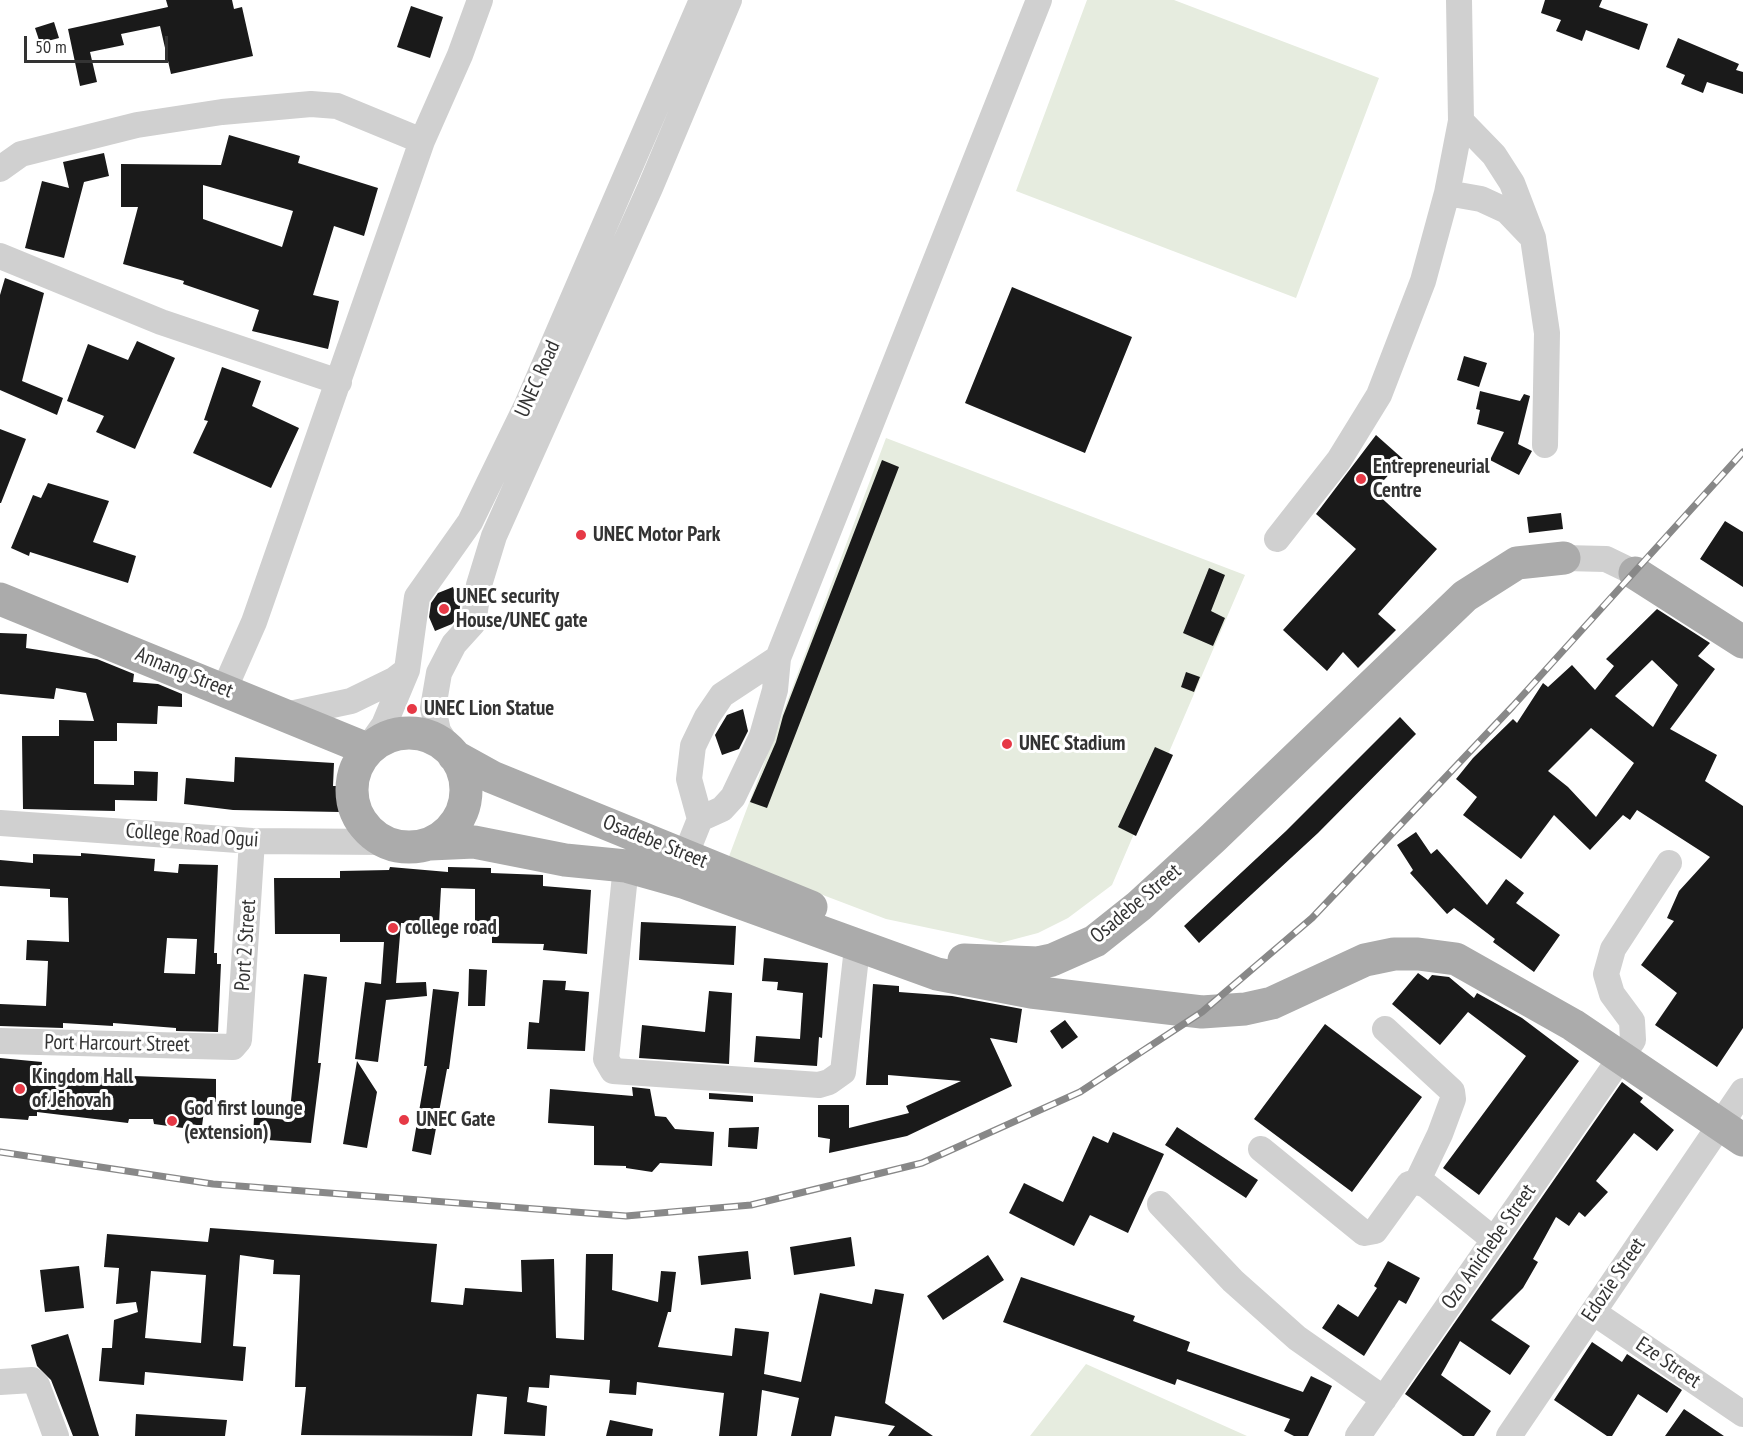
<!DOCTYPE html>
<style>
body{margin:0}
#map{position:relative;width:1743px;height:1436px;overflow:hidden;background:#fff;font-family:"PT Sans Narrow",sans-serif}
canvas{display:block}
.scale{position:absolute;left:24px;top:36px;width:144px;height:27px;box-sizing:border-box;border:3px solid #333;border-top:0;padding-left:8px;font-size:18px;line-height:21px;white-space:nowrap;color:#333;-webkit-text-stroke:4px #fff;paint-order:stroke}
</style>
<div id="map">
<canvas width="1743" height="1436"></canvas>
<div class="scale">50 m</div>
</div>
<script>
const ctx = document.querySelector('canvas').getContext('2d');
ctx.lineJoin = 'round';
function fillPath(path, color) { ctx.fillStyle = color; ctx.fill(path, 'evenodd'); }
const shape = rows => new Path2D(rows.map(r => 'M' + r).join(''));
function stroke(path, color, width, dash) { ctx.strokeStyle = color; ctx.lineWidth = width; ctx.lineCap = dash ? 'butt' : 'round'; ctx.setLineDash(dash || []); ctx.stroke(path); }
function write(font, color, halo, rows, align = 'center') {
  ctx.font = font + ' "PT Sans Narrow",sans-serif'; ctx.lineWidth = 6; ctx.setLineDash([]); ctx.textBaseline = 'middle'; ctx.strokeStyle = halo; ctx.fillStyle = color; for (const [text, x, y, turn = 0] of rows) {
    ctx.save(); ctx.translate(x, y); ctx.rotate((+turn || 0) * Math.PI / 180); ctx.textAlign = isNaN(turn) ? turn : align; if (halo) ctx.strokeText(text, 0, 0); ctx.fillText(text, 0, 0); ctx.restore();
  }
}
fillPath(shape([
 [1087,0,1174,0,1379,78,1296,298,1016,191],
 [886,438,1245,575,1112,885,1068,918,1038,933,1000,943,886,919,728,859],
 [1086,1364,1247,1436,1030,1436]
]), '#e6ecdf');
fillPath(shape([
 [166,0,232,0,234,9,242,7,253,56,171,74,160,26,121,34,124,45,90,52,97,82,80,86,68,29,168,7],
 [1545,0,1602,0,1599,7,1648,24,1639,50,1586,30,1582,41,1556,31,1561,20,1541,13],
 [411,6,443,17,430,58,397,47],
 [54,22,59,38,40,43,35,28],
 [1678,38,1739,64,1736,70,1743,72,1743,94,1707,82,1703,93,1681,84,1685,75,1666,67],
 [229,135,300,156,298,163,378,188,364,236,334,226,313,295,339,301,328,349,252,331,259,310,183,284,184,281,123,264,138,207,121,207,121,164,221,165],
 [203,185,293,211,282,247,203,219],
 [104,153,109,176,84,182,64,258,25,248,42,181,69,188,63,162],
 [5,278,44,293,22,381,63,398,57,415,0,390,0,295],
 [1012,287,1132,337,1085,453,965,403],
 [137,341,175,358,135,449,96,432,104,416,67,401,88,344,128,360],
 [1464,356,1487,363,1479,387,1457,380],
 [222,367,261,381,252,406,299,428,271,488,193,453,208,421,204,420],
 [1480,391,1520,401,1524,394,1530,396,1518,444,1532,451,1519,475,1490,460,1504,432,1477,424,1480,410,1476,409],
 [0,429,26,439,1,503,0,503],
 [1376,435,1403,459,1374,491,1437,549,1378,614,1396,630,1358,668,1343,652,1327,671,1283,630,1356,549,1316,514],
 [882,460,899,467,767,808,750,802,776,742,783,716],
 [48,483,109,501,93,542,136,556,128,583,30,552,29,556,11,548,33,495,41,498],
 [1561,513,1563,529,1529,533,1527,517],
 [1725,521,1743,532,1743,587,1700,559],
 [1209,568,1225,575,1211,611,1225,618,1213,646,1183,633],
 [453,587,460,606,459,616,452,624,435,631,429,617,431,603,438,593],
 [1657,609,1710,643,1698,656,1715,669,1670,729,1717,755,1705,781,1743,806,1743,1028,1717,1067,1655,1025,1677,993,1641,965,1674,921,1667,918,1679,891,1710,857,1637,810,1630,820,1623,815,1590,850,1554,815,1521,859,1463,815,1477,797,1456,779,1473,758,1513,719,1517,723,1543,683,1548,687,1572,665,1595,690,1614,666,1606,659],
 [1652,660,1678,685,1653,727,1615,696],
 [1591,728,1634,763,1596,817,1568,787,1548,771],
 [0,633,27,634,26,648,97,659,134,674,133,682,158,684,182,694,182,707,158,706,157,724,117,723,117,741,94,741,94,784,134,785,134,771,158,772,157,801,115,800,115,811,23,809,22,736,59,736,59,720,94,721,86,693,56,688,54,699,0,694],
 [1186,672,1200,677,1194,692,1181,687],
 [743,709,748,731,739,749,722,755,715,735,727,715],
 [1400,717,1416,734,1318,833,1199,943,1184,926,1286,831],
 [1155,747,1173,755,1136,836,1118,827],
 [235,757,334,763,333,786,340,786,340,812,233,810,184,804,186,778,234,782],
 [1416,832,1431,854,1437,849,1487,905,1506,879,1524,893,1516,903,1560,935,1534,972,1493,942,1495,939,1454,908,1447,914,1410,873,1413,870,1397,845],
 [81,853,155,859,154,871,178,873,179,864,218,865,214,953,217,953,217,964,221,964,218,1032,176,1031,176,1028,113,1023,113,1026,63,1023,63,1028,0,1026,0,1004,46,1006,48,961,26,960,27,940,69,942,68,898,50,897,50,889,0,886,0,860,33,863,33,854,81,856],
 [167,938,197,939,195,974,164,973],
 [390,867,448,872,448,867,491,868,491,873,543,875,543,886,591,890,587,954,543,950,544,944,492,943,492,936,475,936,475,889,441,888,439,924,401,923,396,983,426,982,427,996,386,1000,378,1062,355,1059,365,982,381,984,384,942,340,942,340,934,275,934,274,878,340,878,340,871,389,870],
 [641,922,736,926,734,965,639,960],
 [764,958,828,963,822,1038,819,1037,817,1066,754,1062,756,1036,800,1039,803,993,777,990,778,982,762,981],
 [469,969,487,970,485,1006,468,1006],
 [1418,973,1428,980,1432,975,1449,977,1474,998,1477,993,1522,1018,1579,1061,1479,1195,1443,1168,1526,1056,1468,1012,1440,1045,1392,1004],
 [304,974,327,977,318,1063,321,1063,311,1143,253,1139,254,1117,289,1120],
 [543,980,566,981,565,990,589,992,585,1051,527,1049,529,1022,539,1023],
 [873,984,899,986,899,992,952,996,1022,1009,1017,1043,990,1038,1012,1086,907,1136,829,1153,830,1139,818,1137,818,1105,849,1105,849,1128,909,1113,906,1106,961,1081,888,1075,888,1085,866,1085],
 [433,989,459,992,449,1069,447,1069,431,1155,412,1151,427,1066,424,1066],
 [709,991,732,993,729,1064,639,1058,642,1025,705,1032],
 [1065,1020,1078,1037,1062,1049,1050,1031],
 [1325,1024,1422,1097,1352,1192,1254,1119],
 [0,1058,42,1062,41,1072,134,1079,134,1076,216,1079,216,1103,205,1103,202,1126,191,1124,190,1129,154,1124,153,1119,129,1119,128,1123,37,1112,37,1116,29,1116,28,1120,0,1118],
 [357,1061,377,1092,367,1148,343,1144],
 [1622,1082,1643,1098,1640,1102,1674,1130,1657,1151,1634,1133,1596,1181,1608,1192,1585,1217,1579,1212,1569,1226,1556,1217,1533,1259,1538,1262,1523,1288,1491,1320,1530,1346,1510,1375,1460,1341,1441,1375,1491,1411,1474,1436,1463,1436,1405,1394],
 [632,1087,650,1089,655,1116,666,1117,675,1129,714,1132,712,1166,660,1163,652,1172,626,1168,626,1166,594,1165,594,1126,548,1123,550,1089,633,1096],
 [709,1093,753,1096,753,1102,709,1099],
 [759,1127,757,1149,728,1147,729,1128],
 [1177,1127,1258,1180,1246,1198,1165,1145],
 [1113,1132,1164,1154,1128,1233,1090,1215,1074,1246,1009,1213,1024,1183,1063,1202,1093,1136,1108,1143],
 [210,1228,437,1244,431,1302,463,1305,465,1288,522,1292,521,1260,554,1259,556,1338,584,1340,586,1254,613,1254,612,1290,658,1302,661,1271,676,1272,671,1312,668,1312,658,1347,732,1356,735,1328,769,1332,764,1374,801,1382,820,1293,872,1304,875,1289,904,1294,885,1403,933,1436,888,1436,895,1426,835,1416,831,1436,791,1436,799,1398,762,1390,757,1436,719,1436,724,1393,637,1382,636,1395,609,1393,610,1380,550,1375,549,1388,529,1387,527,1402,547,1406,545,1436,504,1434,507,1397,477,1394,472,1436,301,1435,306,1387,295,1387,300,1275,273,1274,274,1260,240,1255,233,1346,246,1347,243,1381,145,1372,144,1385,99,1381,102,1348,112,1348,114,1320,138,1312,136,1302,116,1304,119,1268,104,1267,107,1234,208,1242],
 [151,1271,206,1275,201,1343,145,1338],
 [851,1237,855,1266,794,1275,790,1247],
 [748,1251,751,1279,701,1285,698,1256],
 [988,1255,1004,1280,943,1320,927,1296],
 [1388,1261,1420,1278,1406,1304,1399,1300,1364,1356,1322,1328,1338,1304,1358,1317,1377,1288,1374,1286],
 [79,1266,84,1308,45,1312,40,1270],
 [1021,1277,1135,1316,1133,1321,1190,1342,1187,1351,1303,1392,1311,1376,1332,1386,1308,1436,1294,1436,1284,1431,1290,1419,1177,1379,1175,1385,1003,1322],
 [68,1334,99,1436,73,1436,51,1380,37,1366,31,1345],
 [1592,1342,1622,1362,1627,1354,1682,1390,1667,1413,1638,1394,1612,1436,1607,1436,1554,1400],
 [1684,1409,1724,1436,1665,1436],
 [136,1414,227,1420,225,1436,135,1436],
 [610,1420,653,1429,652,1436,606,1436]
]), '#1a1a1a');
stroke(shape([
 [1461,121,1494,155,1512,183,1533,238,1547,333,1545,445],
 [0,169,21,154,137,125,222,112,311,104,337,106,422,141],
 [1447,193,1481,199,1507,211,1529,234],
 [0,256,161,322,339,382],
 [1277,539,1339,460,1379,395,1423,281,1447,193,1461,121,1459,0],
 [1564,558,1606,559,1635,573],
 [224,690,254,622,422,141,460,55,480,0],
 [285,715,351,701,394,680,407,670],
 [367,749,384,725,407,670,417,597,470,522,527,405,702,0],
 [454,756,438,731,433,708,439,673,454,644,473,623,479,585,494,536,650,188,729,0],
 [700,819,722,809,733,797,762,736,775,690,778,658,1039,0],
 [0,823,252,841,383,842],
 [686,854,700,819,689,779,693,746,707,717,722,695,778,658],
 [626,866,606,1059,613,1071,819,1085,829,1082,843,1072,857,948],
 [1385,1029,1452,1091,1453,1099,1440,1134,1417,1182],
 [0,1041,233,1047,239,1040,252,841],
 [1261,1149,1364,1233,1375,1231,1409,1184,1417,1182,1426,1185,1493,1239],
 [1160,1204,1233,1281,1297,1338,1384,1399],
 [1593,1312,1743,1414],
 [0,1382,32,1380,37,1385,56,1436],
 [1358,1436,1633,1040,1632,1021,1612,994,1606,974,1613,949,1669,863],
 [1509,1436,1743,1091]
]), '#d0d0d0', 26);
stroke(shape([
 [1635,573,1743,642],
 [0,599,367,749],
 '352 790a57 57 0 1 1 114 0a57 57 0 1 1-114 0Z',
 [454,756,492,777,811,907],
 [430,844,474,842,565,860,626,866,683,882,937,974,1031,992,1202,1012,1245,1009,1272,1003,1365,960,1394,954,1418,954,1456,959,1573,1025,1743,1140],
 [964,960,1038,963,1052,960,1095,941,1139,906,1213,838,1465,596,1517,563,1564,558]
]), '#ababab', 33);
const rail = shape([
 [0,1152,213,1184,626,1216,751,1205,922,1163,1080,1092,1202,1012,1312,918,1513,706,1743,452]
]);
stroke(rail, '#888', 7);
stroke(rail, '#fff', 4.5, [14]);
for (const [x, y, r, color] of [
 [1361,479,6,"#e63946"],
 [581,535,6,"#e63946"],
 [444,609,6,"#e63946"],
 [412,709,6,"#e63946"],
 [1007,744,6,"#e63946"],
 [393,928,6,"#e63946"],
 [20,1089,6,"#e63946"],
 [404,1120,6,"#e63946"],
 [172,1121,6,"#e63946"]
]) { const dot = new Path2D(); dot.arc(x, y, r, 0, 2 * Math.PI); ctx.fillStyle = color; ctx.fill(dot); stroke(dot, '#fff', 2); }
write('21px', '#333', '#fff', [
 ["UNEC Road",538,379,-66],
 ["Annang Street",184,673,22],
 ["College Road Ogui",192,836,4],
 ["Osadebe Street",655,842,22],
 ["Osadebe Street",1136,904,-40],
 ["Port 2 Street",246,945,-86],
 ["Port Harcourt Street",117,1044,1],
 ["Ozo Anichebe Street",1489,1247,-55],
 ["Edozie Street",1614,1280,-56],
 ["Eze Street",1668,1363,34]
]);
write('bold 21px', '#333', '#fff', [
 ["Entrepreneurial",1373,467],
 ["Centre",1373,491],
 ["UNEC Motor Park",593,535],
 ["UNEC security",456,597],
 ["House/UNEC gate",456,621],
 ["UNEC Lion Statue",424,709],
 ["UNEC Stadium",1019,744],
 ["college road",405,928],
 ["Kingdom Hall",32,1077],
 ["of Jehovah",32,1101],
 ["God first lounge",184,1109],
 ["(extension)",184,1133],
 ["UNEC Gate",416,1120]
], 'left');
</script>
